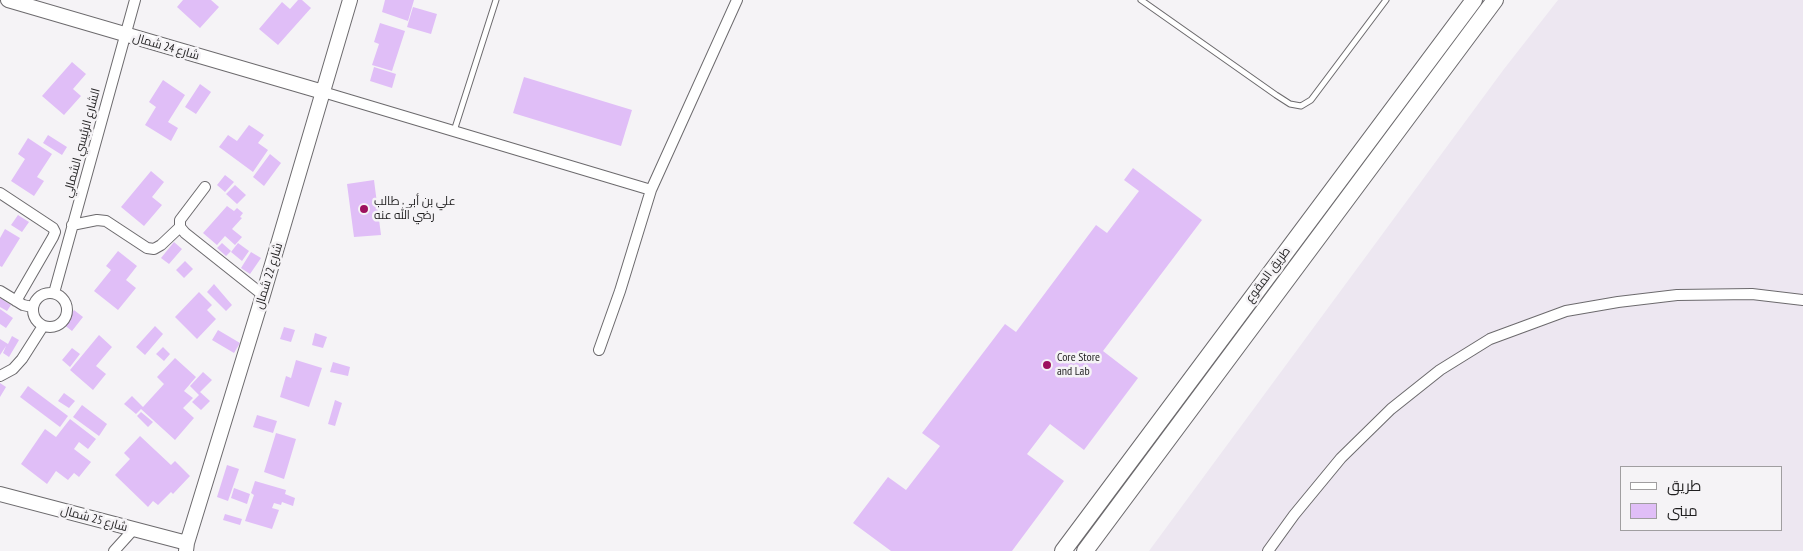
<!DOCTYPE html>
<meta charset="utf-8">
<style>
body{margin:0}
#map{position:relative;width:1803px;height:551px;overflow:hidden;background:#f5f3f6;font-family:"PT Sans Narrow",Cairo,sans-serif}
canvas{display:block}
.legend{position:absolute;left:1620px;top:466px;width:162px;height:65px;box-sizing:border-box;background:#f5f3f6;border:1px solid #a09ea0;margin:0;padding:6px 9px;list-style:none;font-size:15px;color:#201f20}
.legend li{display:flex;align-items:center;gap:10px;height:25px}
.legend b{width:25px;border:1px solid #a09ea0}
</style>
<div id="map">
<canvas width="1803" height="551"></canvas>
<ul class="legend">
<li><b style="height:6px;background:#fff"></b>طريق</li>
<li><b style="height:14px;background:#e0bef7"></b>مبنى</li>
</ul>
</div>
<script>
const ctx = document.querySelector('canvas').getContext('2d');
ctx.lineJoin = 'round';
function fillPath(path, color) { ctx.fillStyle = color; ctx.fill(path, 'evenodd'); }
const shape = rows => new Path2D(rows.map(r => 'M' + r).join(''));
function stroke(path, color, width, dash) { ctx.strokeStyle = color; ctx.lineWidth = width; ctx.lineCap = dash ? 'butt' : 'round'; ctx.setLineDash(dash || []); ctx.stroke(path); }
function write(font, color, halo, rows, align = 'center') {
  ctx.font = font + ' "PT Sans Narrow",Cairo,sans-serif'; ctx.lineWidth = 5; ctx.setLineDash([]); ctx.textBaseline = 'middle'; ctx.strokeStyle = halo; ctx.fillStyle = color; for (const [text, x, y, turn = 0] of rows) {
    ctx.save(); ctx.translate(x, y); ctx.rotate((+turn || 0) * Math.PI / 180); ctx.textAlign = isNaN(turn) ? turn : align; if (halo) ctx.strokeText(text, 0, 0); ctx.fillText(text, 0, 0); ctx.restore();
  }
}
fillPath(shape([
 [1558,0,1803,0,1803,551,1149,551,1504,69],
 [1622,467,1782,467,1782,530,1622,530]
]), '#ede7f1');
fillPath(shape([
 [183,0,211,0,219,7,200,28,177,7],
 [298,0,302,0,311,8,278,45,259,29,282,2,290,9],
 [385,0,414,0,408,21,382,12],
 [413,7,437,14,431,34,407,27],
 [380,23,405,31,392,71,372,65,379,44,374,42],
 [72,62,86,74,73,89,81,96,64,115,42,96],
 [374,67,396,74,392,88,370,81],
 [524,77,632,110,621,146,513,113],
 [163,80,185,95,168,122,178,128,171,141,145,125,156,107,149,102],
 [200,84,211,92,196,114,185,107],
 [249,125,264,135,258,143,268,150,253,172,219,147,228,135,237,141],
 [48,135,67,147,62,155,43,143],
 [28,138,52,154,37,177,44,181,34,196,11,181,25,159,18,154],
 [270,154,281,163,264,186,253,177],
 [1133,168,1202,220,1103,351,1138,378,1084,450,1050,424,1027,454,1064,481,1012,551,891,551,853,523,888,477,906,490,940,446,922,433,1005,324,1016,332,1096,225,1107,233,1139,191,1124,180],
 [151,171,164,182,152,197,162,205,144,226,121,207],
 [225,175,234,182,225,192,217,185],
 [374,180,381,235,354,237,347,184],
 [235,185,246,195,237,204,226,194],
 [227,206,234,211,237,208,243,213,240,217,242,218,232,229,242,237,235,245,225,236,217,245,203,233],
 [18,215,29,222,22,232,11,225],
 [5,229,20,238,2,267,0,266,0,238],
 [174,242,182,249,169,264,161,258],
 [222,243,231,251,226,256,217,248],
 [238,243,249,251,242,261,231,252],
 [118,251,137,266,126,280,136,288,118,310,94,291,111,270,106,266],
 [251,252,261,258,250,274,241,268],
 [185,261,193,269,184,278,176,270],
 [214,284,232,305,226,311,207,292],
 [199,292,212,305,207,310,216,319,197,339,175,317],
 [0,298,11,305,7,311,0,307],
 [0,309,13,318,6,328,0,324],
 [74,310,83,317,72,331,63,324],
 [155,326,163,334,145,355,136,347],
 [284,327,295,330,291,342,280,339],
 [218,330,240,343,234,353,212,340],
 [315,333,327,337,323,348,312,345],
 [99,335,112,347,96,366,106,374,93,390,70,370],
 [12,336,19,340,9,357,3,353,6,346,0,355,0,339,8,344],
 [163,347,170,354,164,361,156,354],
 [72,348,80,354,70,367,62,360],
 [175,358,196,377,184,391,193,398,183,408,194,418,175,440,141,409,136,414,124,404,132,396,143,407,164,384,157,377],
 [296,360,322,368,309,407,280,397,286,376,291,378],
 [333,362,350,367,348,376,330,372],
 [203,372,212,380,200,392,210,401,201,410,192,402,199,395,190,386],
 [0,383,6,387,0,397],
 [28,386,68,416,60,427,20,397],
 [64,393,75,401,69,408,58,401],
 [335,400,342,403,335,426,328,424],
 [82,405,107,424,99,436,73,417],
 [141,412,153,422,148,427,137,416],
 [257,415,277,421,273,433,253,427],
 [70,419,96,439,88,449,79,442,74,449,91,462,79,477,74,473,68,480,56,471,47,484,21,464,45,429,56,437],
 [276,433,296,439,284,479,264,472],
 [140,436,171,465,175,461,190,476,173,494,171,492,158,505,153,501,148,507,115,475,130,459,124,453],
 [227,465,239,469,228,501,217,497],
 [255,481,286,490,285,494,295,498,293,506,282,502,281,505,274,503,272,508,279,510,272,529,245,521,254,495,251,493],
 [234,488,250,494,247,504,231,498],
 [225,514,242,519,240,525,223,520]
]), '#e0bef7');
const service = shape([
 [1141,0,1276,95,1290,104,1301,106,1311,100,1386,0],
 [454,131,496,0]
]);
const minor = shape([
 [323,92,651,190],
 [205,187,180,220,180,227,185,233,263,295],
 [0,193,53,228,55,232,53,237,16,301],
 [72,225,97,220,106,221,147,248,154,249,161,245,180,227],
 [0,291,23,305,32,307],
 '33 310a17 17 0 1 1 34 0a17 17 0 1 1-34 0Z',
 [54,293,135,0],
 [599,350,620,291,651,190,737,0],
 [0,376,13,369,22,359,43,326],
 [114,551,133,530],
 [1268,551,1294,515,1341,458,1391,409,1440,370,1490,339,1566,311,1618,302,1677,295,1752,294,1803,300]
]);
const tertiary = shape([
 [8,0,323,92],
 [0,494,187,543],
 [186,551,187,543,263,295,350,0]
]);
const primary = shape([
 [1063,551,1474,0],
 [1085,551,1495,0]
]);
stroke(service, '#6c6a6d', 7);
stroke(minor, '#6c6a6d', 12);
stroke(tertiary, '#6c6a6d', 16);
stroke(primary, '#6c6a6d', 18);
stroke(service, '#fff', 5);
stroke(minor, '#fff', 10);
stroke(tertiary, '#fff', 14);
stroke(primary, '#fff', 16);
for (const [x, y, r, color] of [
 [364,209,5,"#9d105e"],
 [1047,365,5,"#9d105e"]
]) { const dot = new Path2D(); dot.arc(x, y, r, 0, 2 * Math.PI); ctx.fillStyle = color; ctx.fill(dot); stroke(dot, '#f5f3f6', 2); }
write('12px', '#201f20', '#f5f3f6', [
 ["شارع 24 شمال",166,47,16],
 ["الشارع الرئيسي الشمالي",82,143,-75],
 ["طريق المقوع",1268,275,-53],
 ["شارع 22 شمال",269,276,-73],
 ["شارع 25 شمال",94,519,15]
]);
write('12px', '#201f20', '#f5f3f6', [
 ["علي بن أبي طالب",374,202],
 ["رضي الله عنه",374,216],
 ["Core Store",1057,358],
 ["and Lab",1057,372]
], 'left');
</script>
